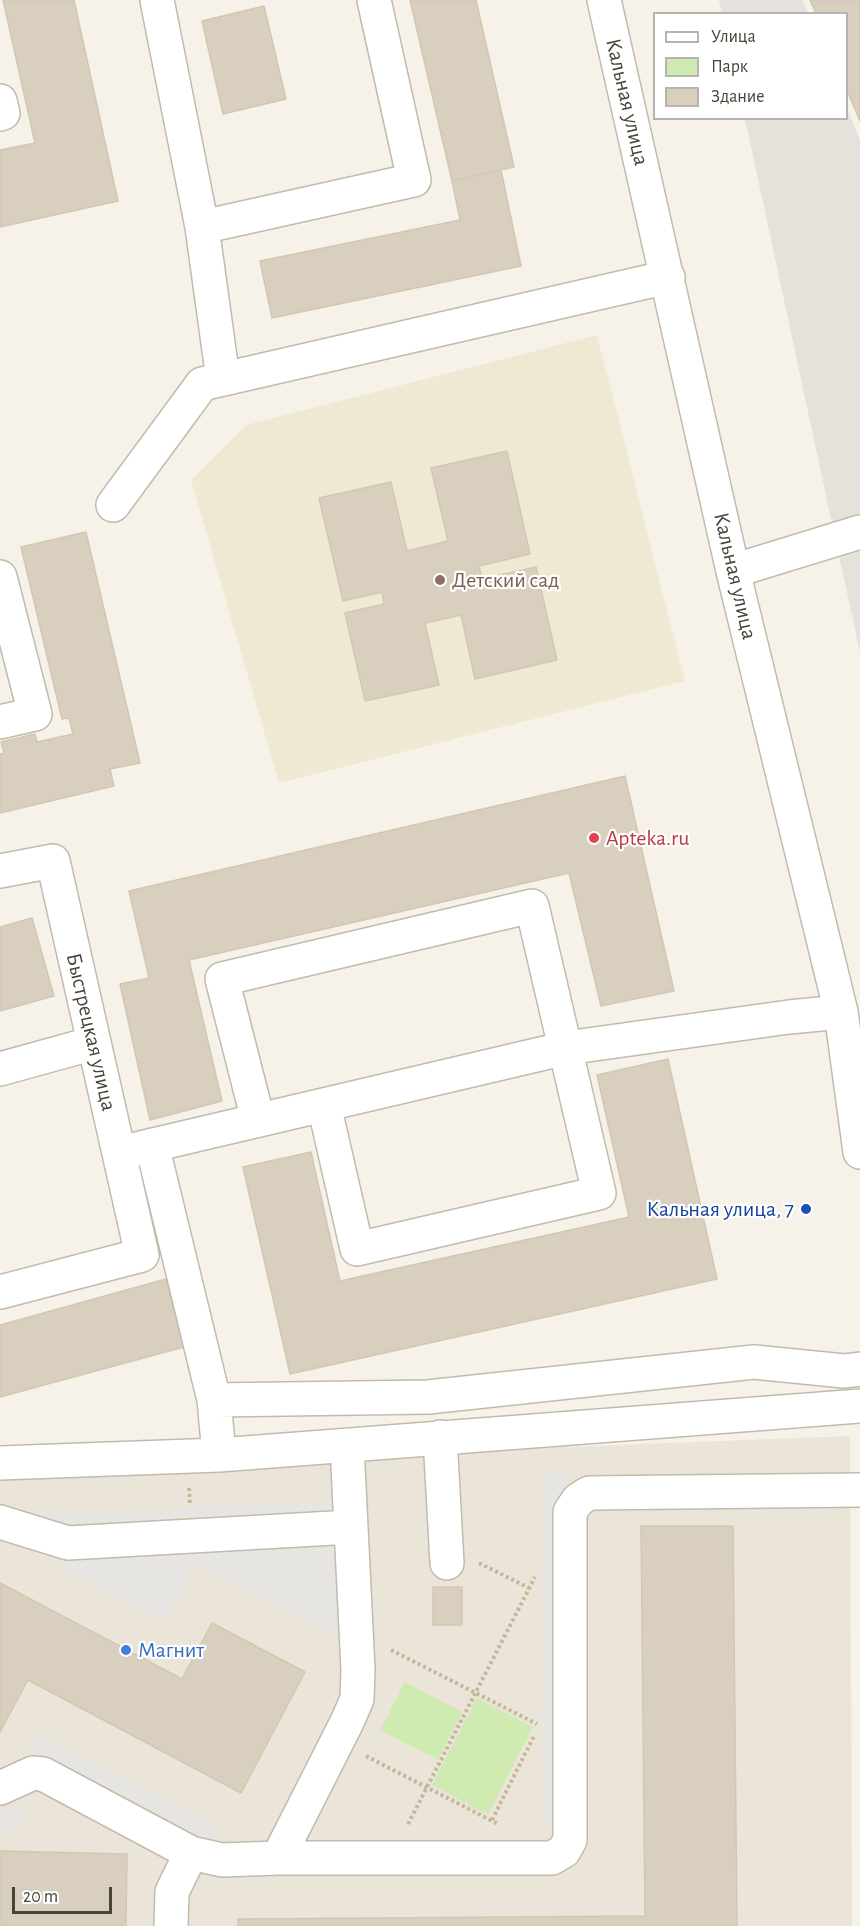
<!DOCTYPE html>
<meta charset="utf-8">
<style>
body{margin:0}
#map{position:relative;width:860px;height:1926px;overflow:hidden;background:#f6f2ea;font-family:"Alegreya Sans",sans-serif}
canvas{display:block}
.legend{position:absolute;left:653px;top:12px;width:195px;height:108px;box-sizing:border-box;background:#fff;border:2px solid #b7b4af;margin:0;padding:8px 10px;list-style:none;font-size:18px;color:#4a4337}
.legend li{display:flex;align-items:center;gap:12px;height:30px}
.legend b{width:30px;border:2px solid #b7b4af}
.scale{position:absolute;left:12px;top:1887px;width:100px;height:27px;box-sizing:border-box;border:3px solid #4a4337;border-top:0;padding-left:8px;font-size:18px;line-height:21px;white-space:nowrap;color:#4a4337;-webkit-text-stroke:4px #fff;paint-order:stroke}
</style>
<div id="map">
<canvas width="860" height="1926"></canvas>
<ul class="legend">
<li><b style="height:8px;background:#fff"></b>Улица</li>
<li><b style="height:16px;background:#d0ebb1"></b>Парк</li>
<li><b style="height:16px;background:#d8cfbf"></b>Здание</li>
</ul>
<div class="scale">20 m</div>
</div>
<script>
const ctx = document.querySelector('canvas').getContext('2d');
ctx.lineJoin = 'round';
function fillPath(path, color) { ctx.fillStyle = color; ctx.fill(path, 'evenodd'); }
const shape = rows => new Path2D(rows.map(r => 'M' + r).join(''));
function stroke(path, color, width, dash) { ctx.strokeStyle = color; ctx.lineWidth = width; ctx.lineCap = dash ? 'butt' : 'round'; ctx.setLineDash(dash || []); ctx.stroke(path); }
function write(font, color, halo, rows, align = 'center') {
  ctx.font = font + ' "Alegreya Sans",sans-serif'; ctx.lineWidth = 4.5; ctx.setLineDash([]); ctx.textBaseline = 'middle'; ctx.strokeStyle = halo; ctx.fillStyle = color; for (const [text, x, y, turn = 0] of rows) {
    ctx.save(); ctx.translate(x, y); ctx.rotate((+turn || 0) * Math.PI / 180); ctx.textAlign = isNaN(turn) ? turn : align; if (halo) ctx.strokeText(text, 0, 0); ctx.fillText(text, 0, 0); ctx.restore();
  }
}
fillPath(shape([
 [850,1436,852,1926,0,1926,0,1469]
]), '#eae5d8');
fillPath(shape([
 [719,0,802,0,808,13,722,13],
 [847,108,860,140,860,653,745,119,846,118]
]), '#e5e1db');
fillPath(shape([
 [597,335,685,681,279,783,191,480,246,425]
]), '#efe8d3');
fillPath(shape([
 [405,1682,462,1712,438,1760,380,1730],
 [477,1698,533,1727,488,1815,432,1785]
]), '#d0ebb1');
fillPath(shape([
 [542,1472,566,1472,566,1826,542,1826],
 [335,1501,342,1639,195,1563,165,1620,5,1537,17,1515],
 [38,1732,219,1827,209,1846,28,1750],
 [0,1804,25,1817,13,1838,0,1831]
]), '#e7e5e2');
const building = shape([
 [3,0,74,0,118,201,0,227,0,150,35,143,3,0],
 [410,0,476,0,514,167,452,181,410,0],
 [810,0,860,0,860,121,846,88,846,14,816,14,810,0],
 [264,6,286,99,223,114,202,21,264,6],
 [501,170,521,266,272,318,260,261,460,220,452,181,501,170],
 [507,451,530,554,479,566,482,579,536,567,557,660,475,679,461,615,425,623,439,685,365,701,345,613,384,604,382,592,343,601,319,498,391,482,407,551,448,541,431,468,507,451],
 [86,532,140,763,110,769,114,786,0,813,0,754,4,753,1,742,35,734,37,742,73,734,69,718,62,719,21,547,86,532],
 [625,776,674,991,601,1006,569,873,189,960,222,1101,150,1120,120,984,149,978,129,891,625,776],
 [32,918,54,996,0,1011,0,927,32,918],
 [668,1059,717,1279,290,1374,243,1167,311,1152,340,1281,629,1217,597,1075,668,1059],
 [166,1279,184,1347,0,1397,0,1325,166,1279],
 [641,1526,733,1526,737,1926,238,1926,238,1919,645,1916,641,1526],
 [0,1583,182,1679,212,1623,305,1672,241,1793,28,1680,0,1732,0,1583],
 [433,1587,462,1587,462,1625,433,1625,433,1587],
 [0,1851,127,1854,126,1926,0,1926,0,1851]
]);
fillPath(building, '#d8cfbf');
stroke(building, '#d3c7b1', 1.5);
const minor = shape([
 [157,0,202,227,223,379],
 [604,0,733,571,841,1012,860,1152],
 [0,101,3,113,0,114],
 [202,227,414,180,374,0],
 [113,505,202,384,668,277],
 [733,571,860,532],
 [0,577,35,714,0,722],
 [0,871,53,861,142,1255,0,1292],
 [0,1069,94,1043],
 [258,1120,222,979,532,906,599,1193,357,1249,324,1105],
 [152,1145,214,1400,219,1455],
 [119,1153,566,1048,789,1017,841,1012],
 [214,1400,428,1397,754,1362,844,1371,860,1369],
 [440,1437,447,1563],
 [0,1463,219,1455,860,1406],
 [0,1522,68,1543,351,1527,347,1445],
 [0,1788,33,1773,43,1774,191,1853,222,1860,278,1858,552,1858,564,1851,570,1840,570,1512,578,1500,589,1493,860,1490],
 [278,1858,347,1722,357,1699,358,1670,351,1527],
 [171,1926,172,1892,191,1853]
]);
stroke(minor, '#c2bbac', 36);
stroke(shape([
 [189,1488,190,1505],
 [479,1563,529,1588],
 [391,1650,537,1724],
 [366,1756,498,1824],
 [492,1820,535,1734],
 [408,1824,535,1577]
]), '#c4b79c', 4, [3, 3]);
stroke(minor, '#fff', 33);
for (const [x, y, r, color] of [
 [440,580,6,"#8d6e63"],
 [594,838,6,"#e0444e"],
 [806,1209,6,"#1a4fb4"],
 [126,1650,6,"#3f7fe0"]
]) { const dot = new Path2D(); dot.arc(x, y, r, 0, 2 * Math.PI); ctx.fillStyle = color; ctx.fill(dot); stroke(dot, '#fff', 2); }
write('22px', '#4a4337', '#fff', [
 ["Кальная улица",627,102,77],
 ["Кальная улица",735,576,77],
 ["Быстрецкая улица",91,1032,77]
]);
write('22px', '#785e54', '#fff', [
 ["Детский сад",452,580]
], 'left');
write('22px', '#be3a42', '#fff', [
 ["Apteka.ru",606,838]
], 'left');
write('22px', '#164399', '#fff', [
 ["Кальная улица, 7",794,1209]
], 'right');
write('22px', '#366cbe', '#fff', [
 ["Магнит",138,1650]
], 'left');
</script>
